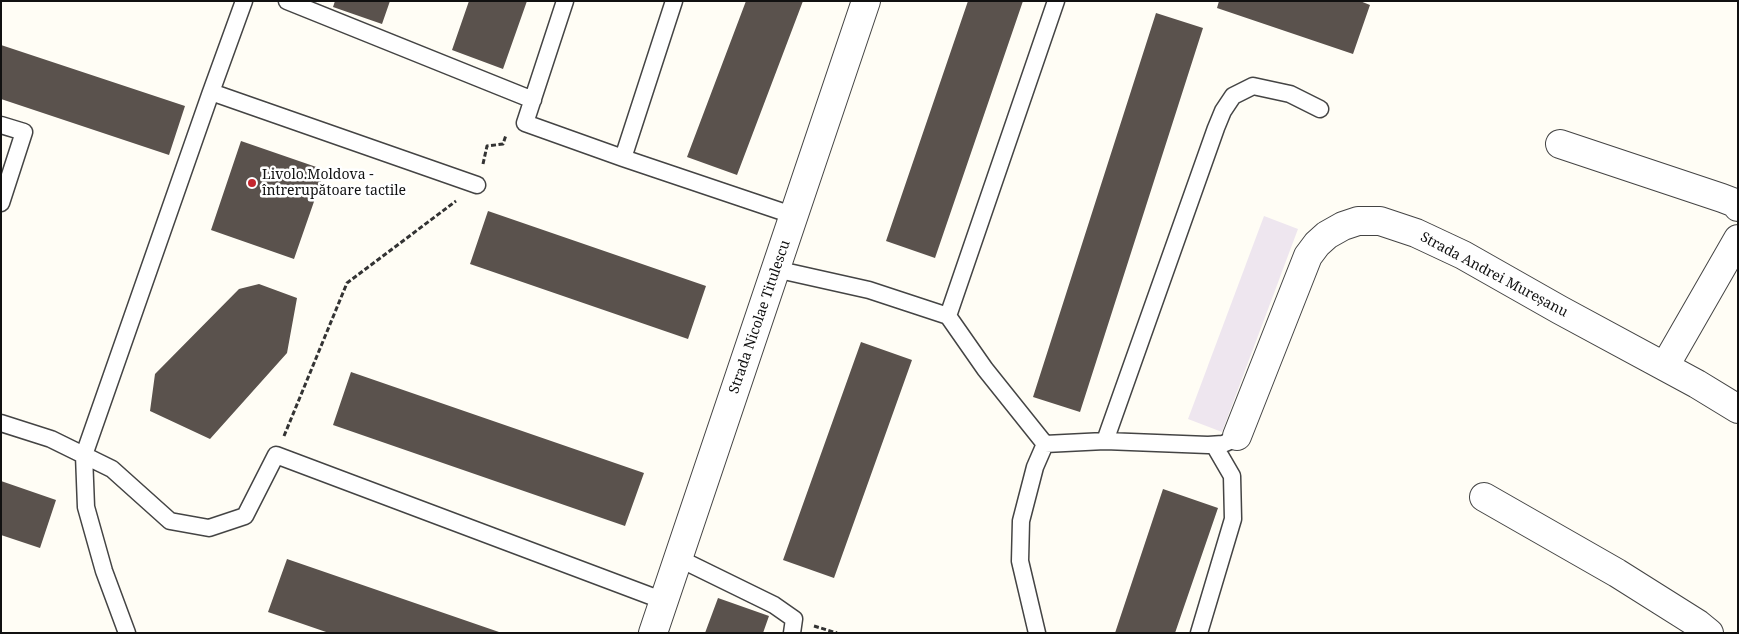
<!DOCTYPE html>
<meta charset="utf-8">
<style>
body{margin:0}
#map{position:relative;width:1739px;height:634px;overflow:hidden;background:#fffdf5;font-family:"Noto Serif",serif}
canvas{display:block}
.frame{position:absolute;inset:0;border:2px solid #111;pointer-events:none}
</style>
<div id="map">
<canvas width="1739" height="634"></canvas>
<div class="frame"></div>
</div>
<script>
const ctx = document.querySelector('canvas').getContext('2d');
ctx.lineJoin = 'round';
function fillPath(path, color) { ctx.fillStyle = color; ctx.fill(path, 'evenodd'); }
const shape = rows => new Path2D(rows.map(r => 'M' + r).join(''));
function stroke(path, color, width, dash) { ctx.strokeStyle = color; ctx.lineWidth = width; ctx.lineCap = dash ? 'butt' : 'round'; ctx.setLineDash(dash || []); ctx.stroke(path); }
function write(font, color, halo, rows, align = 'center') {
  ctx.font = font + ' "Noto Serif",serif'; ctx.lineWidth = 5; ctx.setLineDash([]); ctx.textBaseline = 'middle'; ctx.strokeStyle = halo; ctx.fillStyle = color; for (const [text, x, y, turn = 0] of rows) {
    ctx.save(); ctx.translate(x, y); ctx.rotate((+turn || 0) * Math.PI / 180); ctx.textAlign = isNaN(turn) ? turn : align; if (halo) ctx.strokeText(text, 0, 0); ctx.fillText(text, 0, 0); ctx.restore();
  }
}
fillPath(shape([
 [1264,216,1298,229,1222,432,1188,419]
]), '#eee6ef');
fillPath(shape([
 [335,1,390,1,382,24,333,7],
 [469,1,527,1,503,69,452,50],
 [746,1,803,1,737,175,687,157],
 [968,1,1023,1,935,258,886,241],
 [1219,1,1360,1,1370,5,1353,54,1217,8],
 [1156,13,1203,28,1080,412,1033,397],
 [1,45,185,106,169,155,1,99],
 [241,141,325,170,294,259,211,230],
 [488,211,706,286,688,339,470,264],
 [259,284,297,298,287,353,210,439,150,411,155,374,239,289],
 [861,342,912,360,834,578,783,560],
 [351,372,644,473,625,526,333,425],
 [1,481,56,500,40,548,1,535],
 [1163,489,1218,508,1175,633,1115,633],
 [287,559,499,632,499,633,329,633,268,612],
 [718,598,769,616,763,633,705,633]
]), '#5a524d');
const lane = shape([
 [244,1,211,92,477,185],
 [287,1,533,100],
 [565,1,525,123,623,158,795,216],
 [1,125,24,132,1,203],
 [623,158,674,1],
 [775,269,869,290,948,316,985,369,1045,444,1105,441,1208,445,1223,444,1230,441,1237,436],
 [948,316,1056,1],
 [1,423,51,439,112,469,170,521,209,528,245,516,276,455,664,601],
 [1105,441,1216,128,1223,111,1233,96,1253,86,1290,94,1320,109],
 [678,558,774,605,794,619,792,633],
 [127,633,104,571,86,507,84,455,211,92],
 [1037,633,1020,561,1021,521,1035,467,1045,444],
 [1199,633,1233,519,1232,476,1214,445]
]);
const street = shape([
 [1560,144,1722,198,1735,203,1738,207],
 [1665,366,1738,239],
 [1237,436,1308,256,1317,244,1327,235,1343,226,1358,221,1380,221,1416,233,1463,255,1560,310,1697,384,1738,409],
 [1484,497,1617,573,1698,624,1709,633],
 [653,633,866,1]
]);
stroke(lane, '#444', 19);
stroke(street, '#444', 30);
stroke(shape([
 [483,164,487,146,503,144,506,135],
 [284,436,347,283,456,201],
 [814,626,837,633]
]), '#333', 3, [5, 2.5]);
stroke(lane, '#fff', 16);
stroke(street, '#fff', 28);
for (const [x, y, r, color] of [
 [252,183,5,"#c4262e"]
]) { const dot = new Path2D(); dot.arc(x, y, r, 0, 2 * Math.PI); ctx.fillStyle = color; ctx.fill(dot); stroke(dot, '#fff', 2); }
write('14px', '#111', '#fff', [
 ["Livolo.Moldova -",262,175],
 ["întrerupătoare tactile",262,191]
], 'left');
write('14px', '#111', '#fff', [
 ["Strada Andrei Mureșanu",1494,275,28],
 ["Strada Nicolae Titulescu",760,317,-71]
]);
</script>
